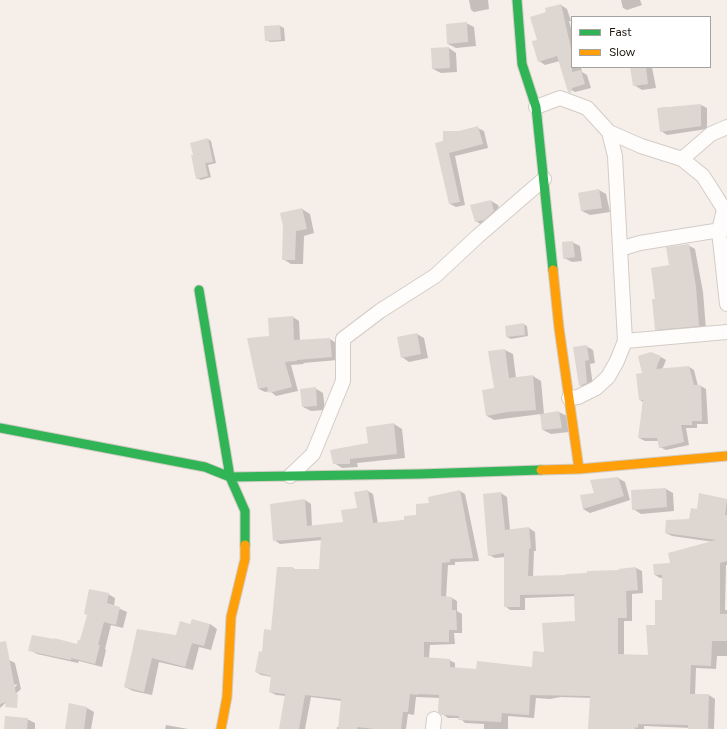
<!DOCTYPE html>
<style>
body{margin:0}
#map{position:relative;width:727px;height:729px;overflow:hidden;background:#f6efe9;font-family:Figtree,sans-serif}
canvas{display:block}
.legend{position:absolute;left:571px;top:16px;width:140px;height:52px;box-sizing:border-box;background:#fff;border:1px solid #a5a29f;margin:0;padding:5px 7px;list-style:none;font-size:12px;color:#1e160f}
.legend li{display:flex;align-items:center;gap:8px;height:20px}
.legend b{width:20px;border:1px solid #a5a29f}
</style>
<div id="map">
<canvas width="727" height="729"></canvas>
<ul class="legend">
<li><b style="height:5px;background:#30b455"></b>Fast</li>
<li><b style="height:5px;background:#ff9f0a"></b>Slow</li>
</ul>
</div>
<script>
const ctx = document.querySelector('canvas').getContext('2d');
ctx.lineJoin = 'round';
function fillPath(path, color) { ctx.fillStyle = color; ctx.fill(path, 'evenodd'); }
const shape = rows => new Path2D(rows.map(r => 'M' + r).join(''));
function stroke(path, color, width, dash) { ctx.strokeStyle = color; ctx.lineWidth = width; ctx.lineCap = dash ? 'butt' : 'round'; ctx.setLineDash(dash || []); ctx.stroke(path); }
fillPath(shape([
 [469,0,488,0,489,9,474,12,471,10],
 [621,0,640,0,642,5,627,10,623,8],
 [561,5,567,9,571,21,569,21,572,32,572,67,581,67,582,72,587,75,591,88,575,92,568,88,560,61,545,65,539,61,538,41,547,13],
 [466,23,474,27,476,46,456,48,448,44,447,25],
 [280,26,284,28,285,41,270,42,266,40,265,27],
 [449,48,456,53,457,72,441,73,433,69],
 [631,67,652,67,656,88,642,90,634,85],
 [701,105,707,108,707,129,667,135,661,131,658,108],
 [478,128,484,131,488,148,455,156,465,205,456,207,450,204,436,144,444,142,459,132],
 [208,139,211,141,216,163,208,165,211,177,201,180,197,178],
 [599,190,606,194,610,212,590,215,582,211,579,193],
 [491,201,498,205,501,216,483,226,476,221],
 [302,209,310,214,314,233,304,236,303,264,291,264,283,259,284,226,282,213],
 [572,242,580,246,582,261,572,262,564,258],
 [688,245,695,249,703,292,706,329,663,333,656,329,670,266],
 [293,317,299,321,300,341,330,339,336,343,338,360,303,363,304,364,291,365,298,391,276,396,270,391,265,392,259,389,270,337],
 [523,324,527,326,528,336,511,339,507,337],
 [417,334,424,338,428,358,409,362,402,357],
 [586,346,593,350,595,363,590,364,593,386,586,389,580,385],
 [505,350,513,354,516,378,533,376,541,381,544,414,559,412,567,416,569,432,551,434,543,430,541,414,494,420,487,416],
 [661,357,666,360,662,370,689,367,694,370,698,386,701,386,706,389,708,424,697,424,697,428,686,428,689,445,666,450,660,447,659,441,645,441,639,438,643,402,640,400,643,374],
 [315,388,323,393,325,410,311,411,303,407],
 [394,424,402,429,405,458,357,463,358,467,342,468,334,463,369,444],
 [618,478,625,482,630,500,590,513,583,509,595,493],
 [666,489,673,493,674,511,641,514,633,509],
 [368,491,373,494,378,524,405,520,417,516,430,504,460,491,465,494,479,561,455,562,455,565,448,565,446,598,452,598,457,601,457,611,462,614,462,633,454,633,455,644,430,645,429,658,449,660,455,663,455,668,477,670,533,669,546,653,576,622,575,596,525,598,525,610,510,610,505,606,505,557,495,558,489,555,501,493,507,497,510,530,529,528,535,532,536,551,534,551,533,577,567,576,620,571,619,570,636,568,642,571,643,593,632,594,632,621,624,621,624,655,649,656,663,601,663,578,660,578,655,575,671,563,714,542,672,536,666,533,690,520,698,510,727,500,727,565,726,565,725,610,727,610,727,656,717,656,716,669,696,668,695,695,709,695,715,699,714,729,644,726,644,729,589,729,591,698,561,697,550,699,536,698,534,718,508,716,508,729,484,729,484,724,465,723,460,718,448,718,442,714,440,698,416,697,414,715,408,714,406,729,337,729,337,727,339,727,342,701,311,697,305,729,280,729,286,696,276,695,270,692,272,677,261,675,256,672,272,631,293,568,296,570,320,570,322,540,280,544,274,540,271,505,305,500,311,504,312,527,344,523,358,509],
 [108,594,115,598,114,606,127,612,123,628,111,625,105,649,106,650,102,667,79,661,78,663,37,654,30,650,78,645],
 [210,624,217,629,211,650,199,647,193,670,159,662,152,695,133,691,125,687,138,630,177,636,191,625],
 [9,660,15,663,21,689,0,708,0,662],
 [16,684,17,685,8,694,8,691],
 [69,704,87,708,94,712,91,729,66,729],
 [27,719,35,723,35,729,5,729],
 [166,725,188,729,165,729]
]), '#0003');
fillPath(shape([
 [561,4,572,53,572,72,581,70,585,84,572,88,571,93,568,92,557,56,538,62,532,42,532,41,537,40,530,17,546,12,545,8],
 [467,22,468,42,447,44,446,24],
 [280,25,281,40,265,41,264,26],
 [449,47,450,68,432,69,431,48],
 [630,67,646,67,648,84,633,86],
 [701,104,701,126,660,132,657,108],
 [478,126,483,144,449,153,460,202,449,204,435,143,443,141,443,131,459,131],
 [208,138,213,162,205,163,208,176,196,179,191,155,193,155,190,143],
 [599,189,602,208,581,211,578,193],
 [491,200,494,211,484,220,475,222,470,205],
 [302,208,307,229,296,231,295,260,282,260,283,226,280,213],
 [573,241,575,257,563,259,562,242],
 [689,244,696,287,699,326,655,330,652,299,655,299,651,268,669,265,666,247],
 [293,316,294,340,330,338,332,357,297,360,297,361,285,362,292,387,269,393,267,387,258,389,247,338,269,336,268,318],
 [524,323,525,335,506,337,505,326],
 [417,333,421,354,401,358,397,337],
 [587,345,589,360,585,361,587,383,579,386,573,347],
 [505,349,509,378,533,375,536,410,507,412,486,416,482,390,494,388,488,351],
 [651,352,661,356,656,369,689,366,694,385,701,385,702,421,692,421,692,425,681,425,684,442,659,448,657,438,638,438,643,400,639,400,636,374,642,373,638,356],
 [316,387,317,406,302,407,300,389],
 [559,411,562,428,542,430,540,414],
 [394,423,397,454,350,459,350,464,333,464,330,450,368,443,366,427],
 [618,477,624,496,583,509,580,495,594,493,590,480],
 [666,488,667,507,632,510,631,490],
 [368,490,373,523,404,520,404,516,416,515,416,504,429,503,428,497,460,490,473,558,450,559,450,562,442,563,441,596,452,597,452,610,456,610,457,630,449,630,449,642,424,642,424,657,450,659,450,667,476,669,477,661,532,667,533,651,544,652,542,623,575,621,574,594,520,595,520,607,504,607,504,553,488,556,483,494,501,492,505,530,529,527,531,548,529,549,528,576,566,575,566,574,587,573,587,571,619,570,618,569,636,567,638,590,626,591,627,618,618,618,618,654,648,655,646,625,655,625,655,600,662,600,662,575,654,575,653,564,670,563,668,553,716,540,665,533,666,520,689,519,691,508,697,509,699,493,727,499,725,515,727,515,727,561,720,563,720,614,727,614,727,641,712,641,711,666,691,665,690,694,709,694,708,729,688,729,688,725,638,724,638,728,635,727,635,729,588,729,590,696,530,695,529,715,502,713,501,722,458,720,459,716,441,715,438,712,439,695,418,694,417,695,410,694,408,712,403,712,401,729,374,729,357,727,357,729,338,729,341,699,305,695,299,729,279,729,285,694,269,692,271,676,255,672,259,651,262,652,264,629,271,630,277,567,293,567,293,569,319,569,321,537,273,541,270,504,305,499,307,526,343,522,341,510,357,508,354,492],
 [89,589,109,593,107,603,120,607,116,625,104,622,98,645,100,645,95,664,71,658,71,660,28,651,32,635,54,639,54,638,77,644,78,640,80,640,87,615,84,614],
 [192,619,210,624,204,646,192,643,185,667,152,658,144,692,124,687,137,629,176,635,180,621,190,624],
 [6,641,16,694,18,694,17,708,5,707,6,702,0,704,0,642],
 [69,703,87,707,84,729,65,729],
 [5,716,28,718,27,729,4,729]
]), '#ded6d0');
const street = shape([
 [536,107,560,98,587,108,609,132,615,156,625,341,727,332],
 [609,132,641,146,682,159,711,134,727,127],
 [682,159,703,176,724,209,719,231,727,304],
 [620,249,640,243,727,229],
 [569,398,578,397,596,388,608,377,617,361,625,341],
 [290,476,313,454,343,381,343,339,380,311,435,276,478,236,544,179],
 [433,729,434,719]
]);
const fast = shape([
 [517,0,522,64,536,107,553,270],
 [199,290,230,477,245,511,245,545],
 [0,428,205,467,230,477,419,474,541,470]
]);
const slow = shape([
 [553,270,559,328,579,469],
 [541,470,579,469,727,456],
 [221,729,227,697,231,617,245,559,245,545]
]);
stroke(street, '#d3ccc6', 16);
stroke(fast, '#d3ccc6', 11);
stroke(slow, '#d3ccc6', 11);
stroke(street, '#fefdfc', 14);
stroke(fast, '#30b455', 9);
stroke(slow, '#ff9f0a', 9);
</script>
